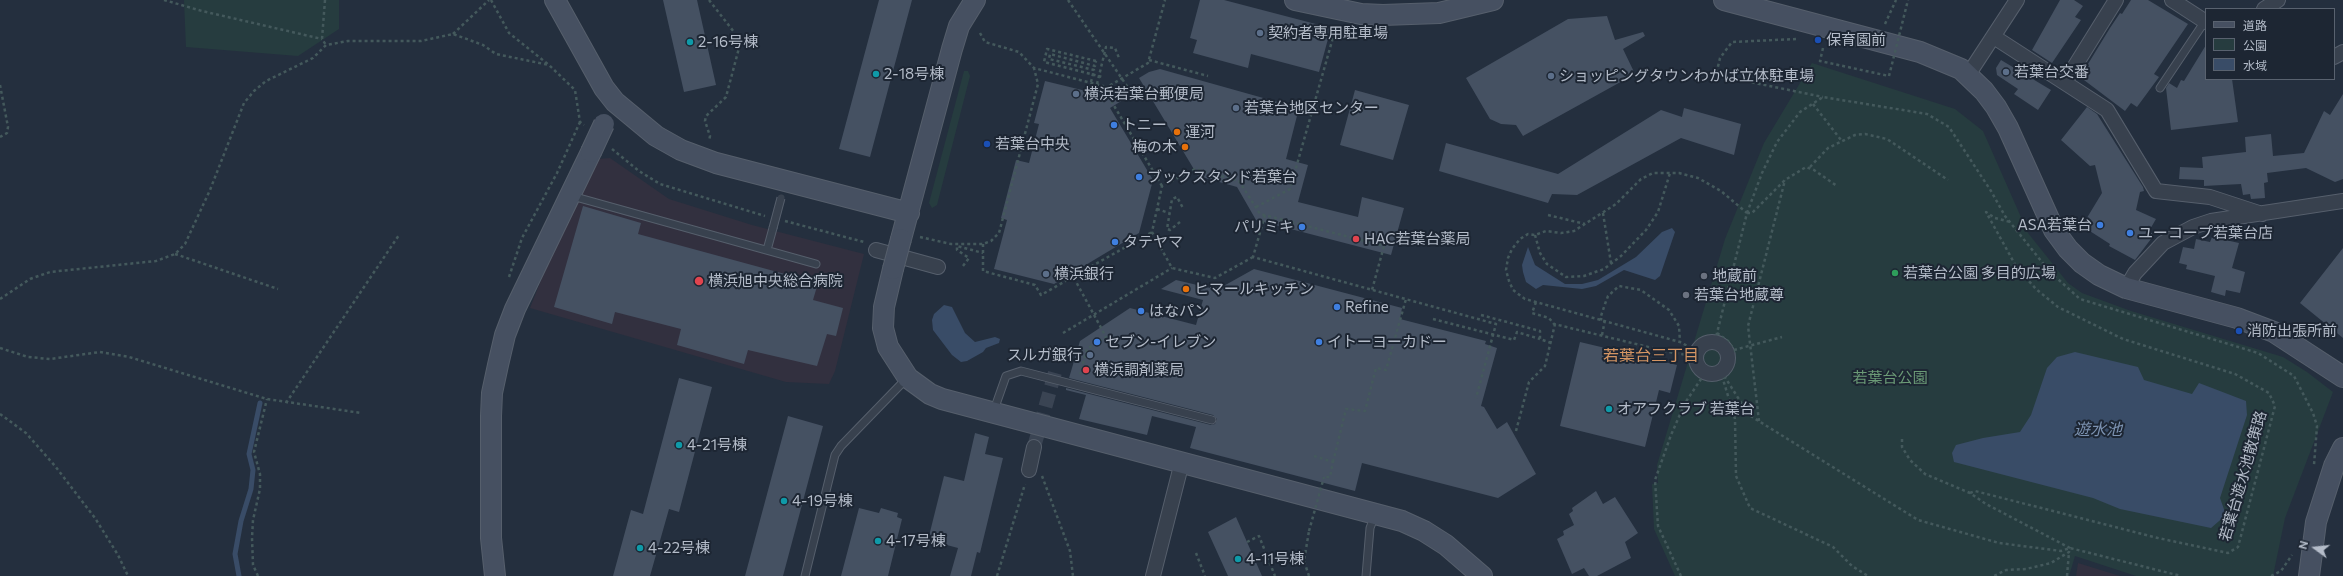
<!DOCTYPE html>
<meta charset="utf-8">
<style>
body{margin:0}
#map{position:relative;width:2343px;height:576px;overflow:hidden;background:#242f3e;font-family:Commissioner,"Noto Sans JP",sans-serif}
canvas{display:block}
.legend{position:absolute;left:2205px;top:8px;width:130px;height:72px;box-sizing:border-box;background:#1d2633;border:1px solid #59626f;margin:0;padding:5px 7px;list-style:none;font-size:12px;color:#b4bcc9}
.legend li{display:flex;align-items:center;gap:8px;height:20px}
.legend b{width:20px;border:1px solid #59626f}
.north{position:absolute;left:2295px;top:528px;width:40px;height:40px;-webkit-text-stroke:3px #1d2633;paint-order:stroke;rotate:285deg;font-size:11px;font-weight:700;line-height:16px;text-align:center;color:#b4bcc9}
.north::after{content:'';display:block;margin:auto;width:14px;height:18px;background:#b4bcc9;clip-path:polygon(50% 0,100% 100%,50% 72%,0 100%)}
</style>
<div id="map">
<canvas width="2343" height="576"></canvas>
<ul class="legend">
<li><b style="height:5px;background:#465061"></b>道路</li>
<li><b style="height:11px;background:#263c3f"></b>公園</li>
<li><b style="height:11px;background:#394c67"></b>水域</li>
</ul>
<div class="north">N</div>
</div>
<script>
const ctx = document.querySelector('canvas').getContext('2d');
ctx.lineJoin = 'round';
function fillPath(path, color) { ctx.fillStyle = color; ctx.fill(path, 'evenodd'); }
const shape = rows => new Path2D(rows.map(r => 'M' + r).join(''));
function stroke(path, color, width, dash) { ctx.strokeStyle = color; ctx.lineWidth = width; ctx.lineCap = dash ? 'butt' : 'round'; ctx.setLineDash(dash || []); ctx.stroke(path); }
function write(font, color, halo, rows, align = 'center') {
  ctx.font = font + ' Commissioner,"Noto Sans JP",sans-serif'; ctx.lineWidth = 4; ctx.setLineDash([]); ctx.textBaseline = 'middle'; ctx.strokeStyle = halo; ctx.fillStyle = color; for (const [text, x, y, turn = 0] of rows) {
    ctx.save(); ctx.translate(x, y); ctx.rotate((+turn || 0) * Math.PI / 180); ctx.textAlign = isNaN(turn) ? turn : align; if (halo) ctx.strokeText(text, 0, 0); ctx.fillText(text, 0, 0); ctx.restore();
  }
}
fillPath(shape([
 [610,158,669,199,752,225,864,254,835,371,829,384,786,382,530,308,560,232,598,159],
 [2078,563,2120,576,2076,576]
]), '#32303f');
fillPath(shape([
 [184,0,339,0,339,29,298,56,186,47],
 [1812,63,1955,109,1983,131,2028,233,2068,283,2082,293,2131,311,2283,357,2307,372,2333,392,2285,518,2273,576,2136,576,2075,556,2069,576,1675,576,1654,529,1652,484,1658,483,1657,465,1725,239,1764,143],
 [964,71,968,71,970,76,937,205,932,208,929,203]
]), '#263c3f');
fillPath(shape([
 [1672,228,1675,232,1660,276,1655,280,1624,270,1596,286,1582,289,1543,285,1536,289,1526,282,1523,272,1522,265,1528,247,1535,265,1565,284,1582,284,1598,280,1636,257,1662,232],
 [944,305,952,307,965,333,975,342,995,337,1000,339,999,343,986,348,983,352,967,361,961,362,952,355,933,330,932,320,934,314],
 [2075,352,2138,367,2144,380,2192,394,2199,383,2246,401,2247,415,2220,498,2226,515,2211,528,2120,509,2093,498,1954,462,1952,453,1956,445,1983,438,2020,432,2031,415,2047,368,2057,357]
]), '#394c67');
stroke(shape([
 [239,576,235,554,241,521,251,489,253,470,249,454,260,403]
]), '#394c67', 5);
fillPath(shape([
 [663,0,697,0,716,85,684,92],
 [879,0,912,0,870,157,839,149],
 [1200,0,1224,0,1331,28,1319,72,1251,54,1248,68,1193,53,1197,40,1190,38],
 [2060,0,2074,0,2083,6,2075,17,2081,20,2052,63,2032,50],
 [2131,0,2148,0,2188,24,2154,74,2159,77,2137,107,2131,103,2125,111,2080,77,2110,28,2120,13,2122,14],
 [1607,16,1615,40,1643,32,1645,36,1623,49,1635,74,1523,136,1516,125,1501,124,1490,119,1466,78,1568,19],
 [2206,45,2206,79,2232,79,2238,122,2171,130,2166,88,2169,83,2177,88,2181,80,2184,81],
 [2001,60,2051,90,2038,110,2014,94,2018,89,1997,75,1996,68],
 [1160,69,1299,108,1286,159,1308,165,1298,202,1358,217,1362,197,1404,208,1391,255,1256,220,1237,187,1198,176,1139,78,1149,72],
 [1045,81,1123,100,1110,108,1153,180,1139,233,1054,284,994,269,1007,220,1001,218,1016,160,1029,163,1039,124,1034,123],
 [1355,90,1409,105,1393,160,1340,145],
 [2343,94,2343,179,2335,182,2306,168,2267,173,2268,182,2264,183,2265,198,2251,199,2250,194,2243,195,2241,184,2204,186,2204,180,2179,179,2180,167,2203,168,2202,157,2246,152,2245,137,2271,134,2273,156,2304,153,2324,111,2330,115],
 [2087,107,2097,114,2143,187,2144,191,2140,192,2136,210,2156,219,2149,231,2154,235,2135,260,2109,246,2110,244,2082,226,2102,193,2095,165,2090,166,2061,140],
 [1684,108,1741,124,1734,155,1681,138,1577,195,1552,194,1548,203,1439,171,1446,143,1558,174,1661,110,1682,117],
 [583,206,641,223,638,234,818,283,813,300,843,308,836,336,827,334,817,366,748,350,744,364,677,345,681,329,615,312,612,324,554,307],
 [2212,237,2239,243,2232,268,2245,272,2240,293,2226,290,2225,296,2211,292,2215,276,2186,269,2187,265,2179,263,2183,247,2194,249,2196,239,2210,242],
 [2343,248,2343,338,2300,303],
 [1254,269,1402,308,1400,319,1486,341,1485,344,1497,348,1481,406,1484,407,1497,429,1507,422,1536,474,1498,498,1362,463,1355,491,1190,448,1196,427,1152,416,1147,435,1079,419,1086,395,1066,390,1066,388,1211,425,1215,424,1217,419,1213,415,1069,378,1080,341,1130,308,1196,325,1203,300,1161,289,1176,280,1210,288,1210,285,1220,288],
 [1580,342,1677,365,1670,393,1659,390,1645,447,1560,426],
 [679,378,712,387,679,512,669,509,650,576,613,576,631,510,643,514],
 [788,416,823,426,783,576,745,576],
 [975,433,989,437,985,454,1003,458,980,553,977,552,971,576,950,576,958,548,928,540,944,476,964,481],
 [1596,491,1603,504,1615,497,1638,533,1625,542,1631,558,1597,576,1589,576,1584,568,1572,574,1557,539,1564,535,1563,531,1574,525,1569,514,1573,511,1572,508],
 [859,508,879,513,881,508,898,513,897,517,902,519,888,576,841,576],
 [1236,517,1247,542,1262,576,1228,576,1208,532]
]), '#455162');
stroke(shape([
 [1034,447,1056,369]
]), '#3a4453', 14, [14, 7]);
const lane = shape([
 [2160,88,2205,21],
 [572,196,816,264],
 [767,250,773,228],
 [994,410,1006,376,1021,371,1212,420],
 [805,576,835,455,841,446,907,378],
 [1366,576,1370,528,1375,515]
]);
const street = shape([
 [2172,0,2206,22],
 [2264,9,2278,0],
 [1994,37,2107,110,2156,191,2210,197,2262,214],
 [2334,57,2343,52],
 [1968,75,2017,0],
 [2065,82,2116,0],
 [876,250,938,267],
 [2126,288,2135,273,2163,243,2193,227,2211,221,2343,201],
 '1696 358a16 16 0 1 1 32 0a16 16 0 1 1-32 0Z',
 [1029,470,1034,447],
 [1153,576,1182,462]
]);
const secondary = shape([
 [555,0,604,88,615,102,656,136,681,150,716,163,909,213],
 [1295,0,1361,14,1383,15,1439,13,1493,0],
 [1724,0,1920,52,1961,69,1984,91,1996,107,2008,128,2054,230,2068,249,2082,263,2099,275,2126,288,2237,318,2274,332,2343,377],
 [901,239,952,49,959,26,975,0],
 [893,269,884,307,883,328,888,347,908,378,930,394,942,399,1402,521,1424,531,1446,545,1482,576],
 [495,576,491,538,491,416,492,393,498,365,505,335,515,309,591,152],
 [2309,576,2316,522,2334,466,2343,448]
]);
stroke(lane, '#565f6c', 9);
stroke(street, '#565f6c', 16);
stroke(secondary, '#565f6c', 22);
stroke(shape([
 [164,0,202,11,322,39],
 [325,0,322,39,326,45],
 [491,0,509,33,549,65,575,90,580,122,584,125],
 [709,0,734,32,739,48,726,97,706,116,705,121,710,136,709,141],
 [1068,0,1129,89],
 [1885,24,1896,0],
 [980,33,985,42,1019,52,1034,68,1103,86,1104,89],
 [453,34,489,0],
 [1796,39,1732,42,1720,58,1716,75,1823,97],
 [1823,48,1820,61,1889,76],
 [1149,60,1208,76],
 [1096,61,1047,49,1044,62,1102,77],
 [0,85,8,127,7,133,0,137],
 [1813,104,1841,140],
 [612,149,639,171,660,184,765,216],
 [1810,167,1828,148,1855,135,1865,134,1887,139,1948,180],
 [1162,186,1104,89,1148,63,1165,0],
 [1256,207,1290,189,1336,27],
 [1157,209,1169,213],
 [1603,213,1611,263],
 [1747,213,1762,173,1777,142,1800,112,1823,97,1927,114,1949,127,1991,191,2005,216,2050,272,2080,299,2258,353,2294,376,2313,413,2317,426,2314,465],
 [1747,213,1752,213,1785,180,1806,167,1814,170,1837,186],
 [1265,215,1253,257,1496,324,1476,398],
 [1548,215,1585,224],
 [785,221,864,242],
 [1180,222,1170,230,1167,229,1172,199,1177,197,1183,208],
 [1535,235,1540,253,1547,264,1566,277,1584,276,1604,269,1621,256,1646,230,1658,212,1670,173],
 [920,237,951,244,983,244,991,241,999,233,1038,84,1034,68],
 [983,244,983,271,1035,285,1041,295,1152,232],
 [175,254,278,289],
 [1253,257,1215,278,1172,268,1152,232,1162,186,1195,169,1239,181,1260,214,1384,246,1372,290],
 [963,266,969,258,957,250,957,246,983,253],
 [509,277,522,238,557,173,580,122],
 [1074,278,1106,337,1087,349,1080,374],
 [0,299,30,279,50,272,156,261,175,254,185,244,210,190,244,103,254,91,266,81,313,58,326,45,348,41,421,41,453,34,483,45,496,54,549,65],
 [1536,302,1532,313,1549,318,1554,324,1673,353,1695,356],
 [1481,315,1540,331,1540,339,1551,343],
 [1433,319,1514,340,1517,332,1540,339],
 [1063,333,1172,268],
 [1717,333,1728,341,1734,350,1732,366,1725,377],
 [1602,335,1605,320,1600,319,1605,304,1608,296,1619,286,1641,290,1669,310,1679,326,1680,342],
 [0,348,28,357,50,359,100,352,129,357,267,399,361,413],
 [1734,350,1782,337],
 [1697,351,1680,342,1525,299,1513,290,1509,281,1506,270,1508,258,1512,249,1520,239,1528,234,1535,235,1546,231,1561,233,1574,231,1616,204,1641,179,1653,173,1679,173,1698,178,1721,191,1747,213,1715,341],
 [1721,371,1749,415,1918,520,1999,543,2061,551,2070,548,2181,576],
 [1722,376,1735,419,1736,476,1750,508,1833,547,1852,566,1868,576],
 [286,403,399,235],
 [0,414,26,433,55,466,95,518,118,555,128,576],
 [1759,421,1748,326,1785,180],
 [1516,431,1529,382,1545,366,1555,324],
 [1902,439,1902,447,1910,460,1925,474,1970,493,1986,504,2070,548,2069,552,2051,563,2026,569,2006,570,1994,576],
 [1314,456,1333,462,1330,477,1324,477],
 [1333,462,1346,409,1365,411,1376,368,1386,370,1406,299],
 [1042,476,1070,551,1073,576],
 [1970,493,1975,491,2158,538,2228,553,2238,547,2275,406,2269,393,2235,374,2123,339,2058,307,2036,289,2017,268,1986,212,1995,218,2010,222],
 [1247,542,1259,536,1275,576],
 [1196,553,1205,576],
 [258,576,253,565,252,538,253,520,260,489,260,474,254,452,267,399],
 [997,576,1025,484],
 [1309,576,1304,561,1309,531],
 [1681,576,1658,526,1655,480,1671,435,1685,403,1705,373],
 [2067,576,2069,552],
 [2271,576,2281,571,2292,555]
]), '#44595c', 2.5, [3, 3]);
stroke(lane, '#38414e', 7);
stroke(street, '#38414e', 14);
stroke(secondary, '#465061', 20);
const laneBridge = shape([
 [773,228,781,198]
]);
const secondaryBridge = shape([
 [591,152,604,124],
 [893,269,901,239]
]);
stroke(laneBridge, '#565f6c', 9, []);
stroke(secondaryBridge, '#565f6c', 22, []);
stroke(shape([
 [1889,76,1908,0],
 [1091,82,1094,70,1049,59,1050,54,1095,66,1096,61],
 [1097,84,1106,47,1115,48,1119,58],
 [1309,531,1324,477]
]), '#44595c', 2.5, [3, 3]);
stroke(laneBridge, '#38414e', 7);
stroke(secondaryBridge, '#465061', 20);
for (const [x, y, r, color] of [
 [1260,33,4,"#5c6f8a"],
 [1818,40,4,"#1a4fb4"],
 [690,42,4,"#0f9aa8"],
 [2006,72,4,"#5c6f8a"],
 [876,74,4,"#0f9aa8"],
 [1551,76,4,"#5c6f8a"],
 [1076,94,4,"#5c6f8a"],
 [1236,108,4,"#5c6f8a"],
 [1114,125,4,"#3f7fe0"],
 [1177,132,4,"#e8710a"],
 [987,144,4,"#1a4fb4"],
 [1185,147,4,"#e8710a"],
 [1139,177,4,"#3f7fe0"],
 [2100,225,4,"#3f7fe0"],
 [1302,227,4,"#3f7fe0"],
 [2130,233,4,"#3f7fe0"],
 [1356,239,4,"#e0444e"],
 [1115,242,4,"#3f7fe0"],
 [1895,273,4,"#2e9e5b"],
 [1046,274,4,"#5c6f8a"],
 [1704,276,4,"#6b7280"],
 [699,281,5,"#e0444e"],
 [1186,289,4,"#e8710a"],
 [1686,295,4,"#6b7280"],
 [1337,307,4,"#3f7fe0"],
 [1141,311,4,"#3f7fe0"],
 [2239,331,4,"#1a4fb4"],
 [1097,342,4,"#3f7fe0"],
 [1319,342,4,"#3f7fe0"],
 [1090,355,4,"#5c6f8a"],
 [1086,370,4,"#e0444e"],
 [1609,409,4,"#0f9aa8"],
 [679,445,4,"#0f9aa8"],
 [784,501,4,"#0f9aa8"],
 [878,541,4,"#0f9aa8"],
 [640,548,4,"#0f9aa8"],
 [1238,559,4,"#0f9aa8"]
]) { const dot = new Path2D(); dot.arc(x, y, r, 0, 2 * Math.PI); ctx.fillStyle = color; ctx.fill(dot); stroke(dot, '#1d2633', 1.5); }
write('15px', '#b4bcc9', '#1d2633', [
 ["契約者専用駐車場",1268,33],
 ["保育園前",1826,40],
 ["2-16号棟",698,42],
 ["若葉台交番",2014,72],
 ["2-18号棟",884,74],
 ["ショッピングタウンわかば立体駐車場",1559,76],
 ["横浜若葉台郵便局",1084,94],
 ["若葉台地区センター",1244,108],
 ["トニー",1122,125],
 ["運河",1185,132],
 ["若葉台中央",995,144],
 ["梅の木",1177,147,"right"],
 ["ブックスタンド若葉台",1147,177],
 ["ASA若葉台",2092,225,"right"],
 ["パリミキ",1294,227,"right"],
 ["ユーコープ若葉台店",2138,233],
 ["HAC若葉台薬局",1364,239],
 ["タテヤマ",1123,242],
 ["若葉台公園 多目的広場",1903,273],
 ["横浜銀行",1054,274],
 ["地蔵前",1712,276],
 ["横浜旭中央総合病院",708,281],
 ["ヒマールキッチン",1194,289],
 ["若葉台地蔵尊",1694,295],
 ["Refine",1345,307],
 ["はなパン",1149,311],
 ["消防出張所前",2247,331],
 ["セブン-イレブン",1105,342],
 ["イトーヨーカドー",1327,342],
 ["スルガ銀行",1082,355,"right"],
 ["横浜調剤薬局",1094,370],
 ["オアフクラブ 若葉台",1617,409],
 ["4-21号棟",687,445],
 ["4-19号棟",792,501],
 ["4-17号棟",886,541],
 ["4-22号棟",648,548],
 ["4-11号棟",1246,559]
], 'left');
write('15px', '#6b9a76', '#1d2633', [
 ["若葉台公園",1890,378]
]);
write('15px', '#b4bcc9', '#1d2633', [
 ["若葉台遊水池散策路",2243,476,-74]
]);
write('16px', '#d59563', '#1d2633', [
 ["若葉台三丁目",1651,356]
]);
write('italic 16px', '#7c92b1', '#1d2633', [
 ["遊水池",2098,430]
]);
</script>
